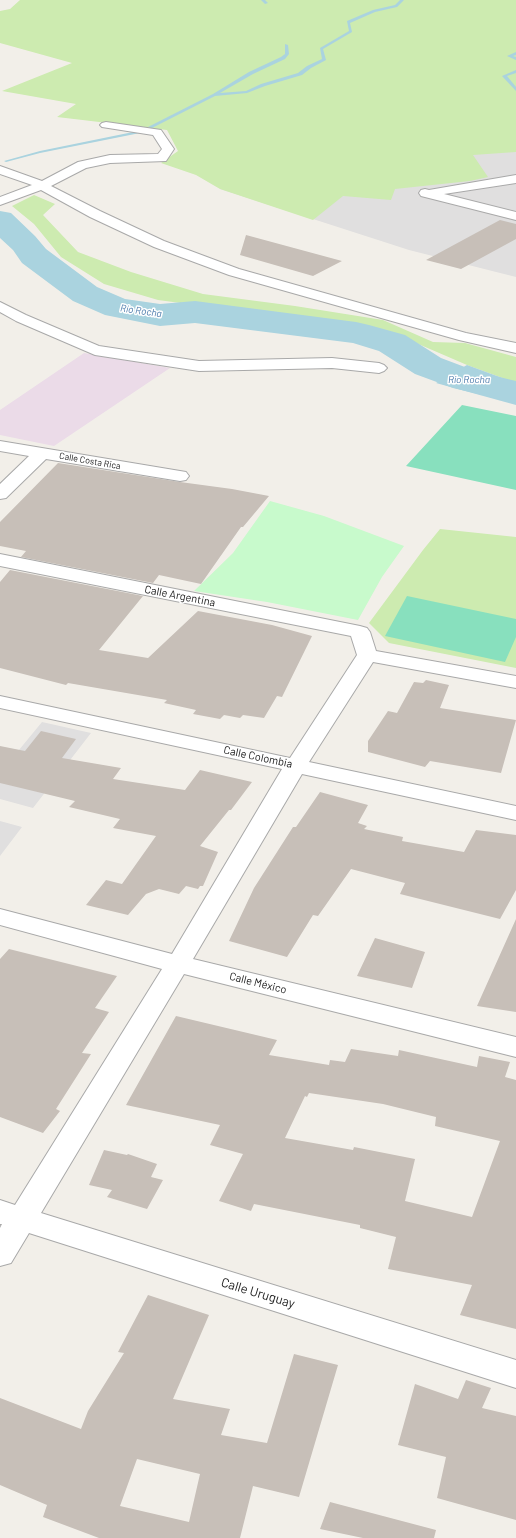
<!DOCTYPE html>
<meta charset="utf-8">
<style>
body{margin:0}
canvas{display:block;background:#f2efe9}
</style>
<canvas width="516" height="1538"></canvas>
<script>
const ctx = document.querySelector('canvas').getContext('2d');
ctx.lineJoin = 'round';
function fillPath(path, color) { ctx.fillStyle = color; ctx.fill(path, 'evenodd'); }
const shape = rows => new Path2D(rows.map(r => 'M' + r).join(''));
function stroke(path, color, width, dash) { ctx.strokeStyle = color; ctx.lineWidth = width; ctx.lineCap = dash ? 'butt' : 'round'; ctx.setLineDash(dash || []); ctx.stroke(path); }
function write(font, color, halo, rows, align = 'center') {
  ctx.font = font + ' Barlow,sans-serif'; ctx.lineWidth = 3; ctx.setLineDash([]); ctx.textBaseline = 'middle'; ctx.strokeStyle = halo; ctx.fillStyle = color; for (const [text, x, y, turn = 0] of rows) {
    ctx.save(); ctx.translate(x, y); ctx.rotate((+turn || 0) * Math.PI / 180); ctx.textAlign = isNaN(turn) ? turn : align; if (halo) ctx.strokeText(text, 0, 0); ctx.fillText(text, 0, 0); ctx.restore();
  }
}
fillPath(shape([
 [516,133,516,277,409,250,220,189],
 [42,722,91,733,33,808,0,799,0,773],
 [0,821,22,827,0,856]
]), '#e0dfdf');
fillPath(shape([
 [84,353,170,368,54,446,0,435,0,410]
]), '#ebdbe8');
fillPath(shape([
 [20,0,516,0,516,152,473,155,488,177,470,181,395,189,391,200,343,196,313,220,220,189,196,175,161,163,178,151,167,130,57,117,76,104,2,91,72,63,0,43,0,11,10,9],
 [34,195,55,204,43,215,78,252,131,272,203,294,295,306,383,320,433,342,465,343,516,357,516,383,467,365,409,340,382,330,158,300,104,284,61,257,34,224,12,206],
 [440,529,516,537,516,668,389,643,369,623,423,550]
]), '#cdebb0');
fillPath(shape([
 [270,501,324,516,404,546,382,577,358,620,267,602,194,591,233,553]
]), '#c8facc');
fillPath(shape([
 [462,405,516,416,516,490,406,466],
 [407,596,516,619,516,637,505,662,385,636]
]), '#88e0be');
fillPath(shape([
 [467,365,516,383,516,405,436,383]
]), '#aad3df');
fillPath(shape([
 [261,0,265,0,268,3,265,4,261,0],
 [400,0,404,0,397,7,375,12,350,23,352,32,323,49,326,60,311,68,302,75,265,86,247,93,215,96,152,128,148,127,213,94,249,72,281,57,285,54,285,44,288,45,289,54,285,59,253,74,220,93,246,91,261,84,298,73,307,66,322,59,320,48,349,31,347,21,373,10,395,5,400,0],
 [516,52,516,55,513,56,516,57,516,60,507,56,516,52],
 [516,70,516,73,507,76,516,87,516,91,502,76,516,70],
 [138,131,140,131,140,133,40,153,6,162,4,161,40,151,138,131]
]), '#aad3df');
fillPath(shape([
 [0,211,11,213,35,236,46,249,97,287,125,299,160,304,195,301,356,322,369,325,405,335,441,358,478,372,516,381,516,403,453,388,415,374,379,351,353,343,195,323,160,326,105,315,73,301,22,263,13,250,0,238,0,211]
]), '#aad3df');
fillPath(shape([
 [500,220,516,224,516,239,461,269,426,260],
 [246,235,342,261,313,276,240,255],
 [58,463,180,482,232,489,269,496,243,527,241,527,201,584,159,575,153,583,21,557,26,551,0,546,0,522],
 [10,570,143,596,99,650,148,658,198,611,272,625,312,636,282,697,277,696,264,718,243,715,240,718,224,715,220,719,193,714,196,710,164,703,167,700,68,683,66,685,0,668,0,582],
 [426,680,449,685,440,708,516,720,501,773,430,761,425,767,368,752,368,741,388,711,397,713,414,682,423,683],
 [41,731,76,739,62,758,121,768,113,779,185,790,200,770,252,782,231,810,229,810,200,846,218,852,203,886,200,886,198,889,186,886,179,894,159,889,146,894,128,915,86,905,106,880,122,884,156,836,113,828,120,819,69,807,75,801,0,783,0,746,25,751],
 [320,792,368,805,358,823,367,826,364,829,403,837,402,841,464,852,476,830,516,835,516,890,500,919,400,894,405,883,351,869,318,916,313,915,287,957,229,941,254,888,293,827,296,827],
 [516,919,516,1012,477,1006],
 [375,938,425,952,412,988,357,976],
 [9,949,117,976,95,1008,109,1012,82,1053,91,1054,56,1109,60,1111,43,1133,0,1117,0,959],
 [176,1016,277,1040,269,1055,329,1065,330,1060,345,1062,351,1049,398,1056,399,1050,477,1067,479,1056,510,1062,505,1077,516,1080,516,1329,460,1315,472,1285,388,1269,396,1237,360,1228,360,1225,254,1204,251,1211,219,1201,243,1154,210,1145,220,1125,126,1105],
 [309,1093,383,1104,436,1117,435,1126,500,1141,472,1217,405,1201,415,1159,354,1147,353,1150,285,1138,305,1096,307,1097],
 [104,1150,127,1155,128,1154,157,1164,151,1177,163,1180,147,1209,107,1197,112,1190,89,1185],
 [148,1295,209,1315,173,1399,230,1409,221,1435,267,1443,294,1354,338,1365,299,1497,253,1486,240,1538,99,1538,43,1517,47,1505,0,1485,0,1398,81,1429,88,1411,124,1353,118,1352],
 [137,1459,200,1474,189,1522,120,1506],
 [466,1380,491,1388,482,1408,516,1416,516,1520,437,1498,446,1457,398,1445,415,1384,458,1399],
 [330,1502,436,1530,434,1538,363,1538,320,1529]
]), '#c7bfb8');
const minor = shape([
 [106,122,161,130,174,149,166,161,110,163,86,168,51,186,100,211,164,241,239,269,466,333,516,343,516,353,459,340,229,275,154,247,90,217,41,190,0,205,0,197,32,185,0,174,0,166,42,181,78,162,110,155,158,154,162,149,153,135,102,127,100,125,102,123,106,122],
 [516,175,516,183,444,194,516,212,516,220,421,196,419,193,421,190,425,189,429,190,516,175],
 [0,302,26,315,99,346,199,361,332,358,379,363,384,365,387,368,384,371,379,373,332,368,199,371,95,355,16,321,0,312,0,302],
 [0,441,186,472,189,476,186,480,180,481,46,459,6,498,0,499,0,484,29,456,0,451,0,441],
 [0,554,360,626,367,628,370,632,376,651,516,676,516,688,373,662,309,762,516,806,516,820,302,774,193,959,516,1037,516,1057,184,974,41,1213,516,1360,516,1388,29,1233,11,1263,0,1266,0,1228,2,1224,0,1224,0,1200,15,1205,162,969,0,925,0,909,172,954,282,769,0,708,0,696,290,758,357,655,351,636,0,566,0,554]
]);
stroke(minor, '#a9a9a9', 2);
fillPath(minor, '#fff');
write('9px', '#222', '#fff', [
 ["Calle Costa Rica",90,461,10]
]);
write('italic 10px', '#4a7aab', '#fff', [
 ["Río Rocha",141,311,8],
 ["Río Rocha",469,380]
]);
write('11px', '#222', '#fff', [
 ["Calle Argentina",180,596,11],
 ["Calle Colombia",258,757,12],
 ["Calle México",258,983,14]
]);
write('13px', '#222', '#fff', [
 ["Calle Uruguay",258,1293,17]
]);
</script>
